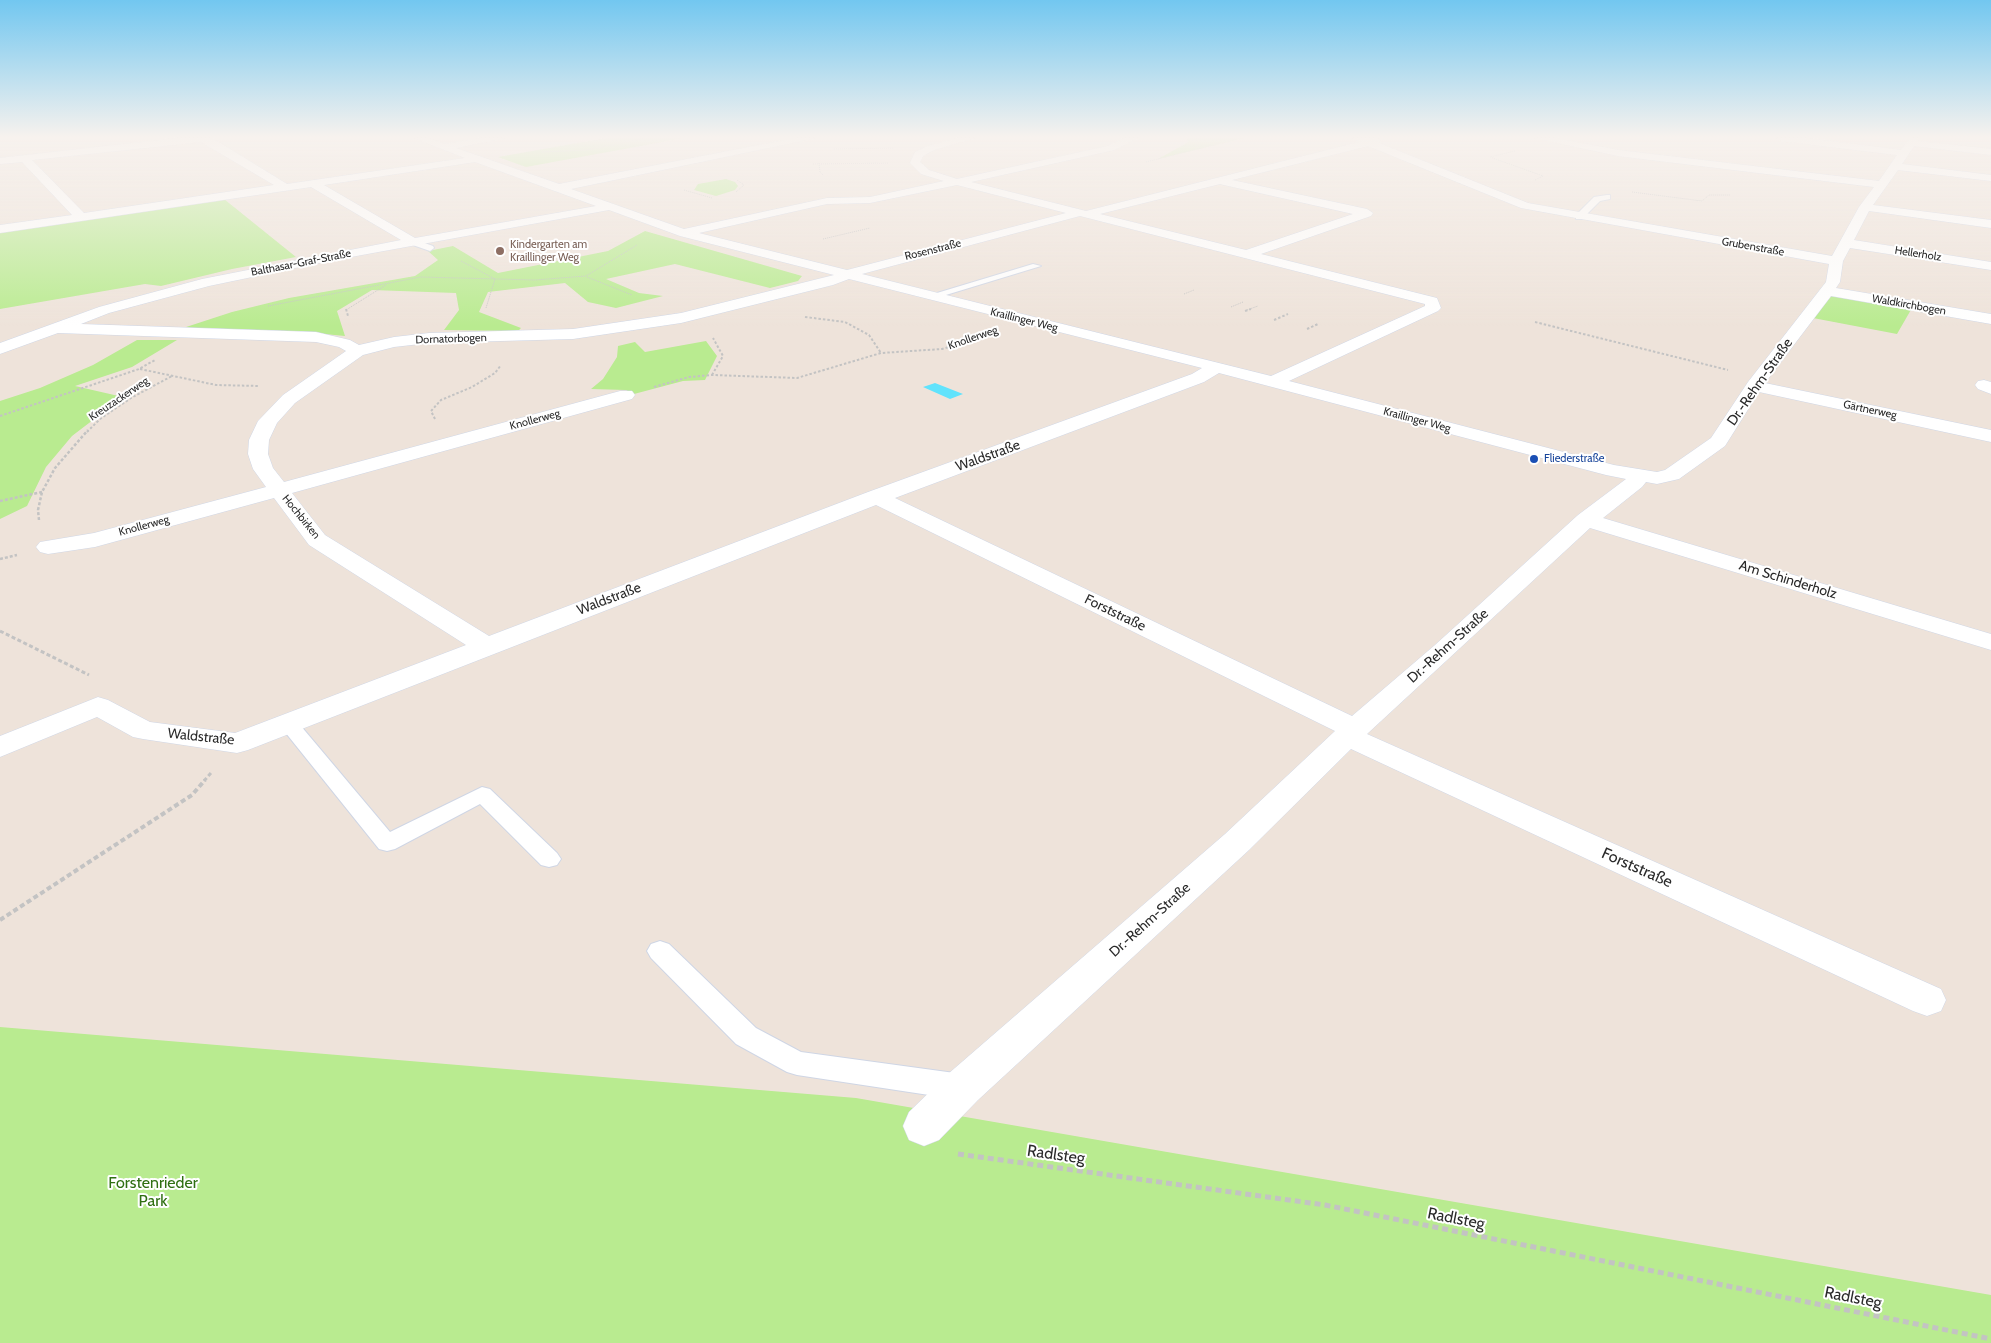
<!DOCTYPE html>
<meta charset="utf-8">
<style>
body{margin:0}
canvas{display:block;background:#eee3da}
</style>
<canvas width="1991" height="1343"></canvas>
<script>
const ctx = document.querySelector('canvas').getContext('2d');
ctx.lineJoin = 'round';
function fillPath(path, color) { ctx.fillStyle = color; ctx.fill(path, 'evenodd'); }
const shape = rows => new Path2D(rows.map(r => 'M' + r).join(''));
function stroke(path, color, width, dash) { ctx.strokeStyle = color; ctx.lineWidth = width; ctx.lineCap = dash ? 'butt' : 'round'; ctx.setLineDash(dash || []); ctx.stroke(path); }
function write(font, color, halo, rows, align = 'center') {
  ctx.font = font + ' Cabin,sans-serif'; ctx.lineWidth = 4; ctx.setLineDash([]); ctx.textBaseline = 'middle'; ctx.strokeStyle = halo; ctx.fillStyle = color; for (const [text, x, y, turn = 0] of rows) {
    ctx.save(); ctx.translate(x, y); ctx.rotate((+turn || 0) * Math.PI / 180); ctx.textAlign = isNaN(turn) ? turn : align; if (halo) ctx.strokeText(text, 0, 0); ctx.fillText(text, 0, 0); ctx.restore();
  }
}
fillPath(shape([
 [606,138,684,138,526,167,498,157],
 [1188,138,1245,138,1158,159,1187,143],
 [726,179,735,182,738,186,735,190,716,196,694,190,698,184],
 [224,199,296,257,232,269,161,286,145,284,0,309,0,231],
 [645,231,802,276,798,281,770,288,675,264,606,279,639,293,663,296,616,308,588,302,565,283,488,292,479,312,521,328,518,331,444,330,459,310,456,293,372,290,337,311,345,336,293,331,180,329,232,312,289,298,415,276,438,260,428,251,453,246,498,273,608,251],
 [1833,294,1912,308,1897,334,1813,318],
 [137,340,177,340,132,367,75,386,123,397,72,436,46,467,27,506,0,519,0,401,40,388,93,365],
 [706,341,717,356,705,380,683,381,634,394,626,390,591,389,603,379,617,357,618,346,635,342,645,352],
 [0,1027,856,1098,1991,1295,1991,1343,0,1343]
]), '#b9eb90');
fillPath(shape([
 [935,383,963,394,950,399,923,387]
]), '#61e3fc');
const service = shape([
 [1607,195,1610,195,1610,199,1600,201,1582,219,1576,219,1576,215,1594,197,1607,195],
 [413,239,433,246,434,248,430,251,410,244,409,242,413,239],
 [1033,264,1041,266,936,298,927,296,1033,264],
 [288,717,295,719,390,832,482,787,490,789,557,853,561,859,557,865,549,867,541,865,480,804,395,849,387,851,379,849,281,727,278,723,281,719,288,717],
 [660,941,669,944,756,1028,801,1052,962,1074,972,1078,976,1087,972,1096,962,1100,797,1075,787,1072,736,1044,651,958,647,951,651,944,660,941]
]);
const minor = shape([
 [178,138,212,138,287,184,465,158,414,138,429,138,445,144,480,138,505,138,456,148,559,184,795,138,816,138,571,189,684,229,827,198,870,197,944,181,921,174,910,163,915,152,928,146,957,138,975,138,934,150,923,156,920,162,929,170,957,179,1108,146,1124,138,1138,138,1114,150,971,182,1086,211,1359,142,1352,138,1377,138,1381,141,1379,143,1528,203,1832,256,1859,207,1874,187,1618,156,1534,138,1556,138,1618,150,1879,181,1897,155,1781,141,1776,138,1807,138,1901,150,1910,138,1920,138,1918,141,1991,149,1991,155,1914,146,1902,164,1991,175,1991,181,1898,170,1873,205,1991,220,1991,228,1869,211,1854,240,1991,262,1991,270,1850,248,1843,261,1840,282,1836,288,1991,314,1991,324,1831,296,1765,383,1991,430,1991,442,1759,392,1725,446,1679,479,1657,484,1646,482,1642,487,1603,518,1991,634,1991,650,1590,528,1367,734,1941,989,1946,1000,1941,1011,1927,1016,1913,1011,1351,749,1249,850,978,1100,939,1140,924,1146,909,1140,903,1126,909,1112,948,1074,1225,834,1335,731,876,505,248,750,237,753,143,739,133,737,97,717,0,757,0,736,98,697,108,700,150,722,235,733,466,645,309,545,274,498,95,547,48,554,40,552,36,547,40,542,94,533,266,487,253,469,248,454,249,440,258,421,283,395,346,351,339,347,316,342,58,333,0,354,0,343,99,307,202,279,401,240,311,187,0,233,0,225,72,215,22,162,0,164,0,158,178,138],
 [201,142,274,185,84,213,32,160,201,142],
 [1368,146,1521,208,1829,264,1826,282,1748,382,1711,438,1665,470,1657,472,1614,465,1289,381,1438,311,1441,308,1437,298,1261,254,1371,216,1373,213,1367,209,1232,180,1368,146],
 [475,162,596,206,415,238,324,185,475,162],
 [1220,184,1224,185,1353,214,1246,250,1100,214,1220,184],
 [957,185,1066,213,847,270,699,233,827,204,870,203,957,185],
 [609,210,680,236,834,275,681,313,573,329,429,333,394,337,359,345,350,340,316,332,81,324,109,313,209,286,329,261,609,210],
 [1080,216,1425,304,1425,306,1271,376,862,274,1080,216],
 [849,279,1202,368,1192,374,868,492,489,636,325,535,292,493,632,399,635,395,632,391,620,391,284,482,273,468,268,454,269,440,277,423,295,403,363,355,394,347,429,343,573,339,681,323,833,285,849,279],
 [1219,373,1606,475,1626,479,1578,515,1435,645,1352,716,895,498,1204,382,1219,373],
 [1984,380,1991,382,1991,394,1978,389,1975,385,1978,381,1984,380]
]);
stroke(service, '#cfd6e5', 2);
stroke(minor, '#cfd6e5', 1);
stroke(shape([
 [1197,138,1197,149],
 [834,149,893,148],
 [1515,151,1490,157,1543,176,1535,180],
 [542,152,586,150,645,138],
 [1146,162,1240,138],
 [819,163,820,172,823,175],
 [813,164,889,163],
 [684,190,712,198],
 [736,192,744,185,737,180],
 [1632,192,1702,201,1709,195,1730,195],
 [823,239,870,228],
 [461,261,495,279,486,308],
 [587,277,632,295],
 [1184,294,1194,290],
 [268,306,421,277,535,280,586,276,637,245],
 [1231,307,1243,302],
 [346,310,386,285],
 [1247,310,1258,306]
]), '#c3c3c3', 1, [1, 1]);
stroke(shape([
 [346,309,348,316],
 [1245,311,1251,309],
 [805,317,845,322,869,335,881,353],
 [1274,320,1288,314],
 [1535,322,1728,370],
 [1307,329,1318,324],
 [140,369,216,385,259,386],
 [712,375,723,356,713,338],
 [654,387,689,377,712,375,797,378,881,353,942,349,981,338],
 [0,416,139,369,155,360],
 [435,419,431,411,441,400,472,387,495,373,501,365],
 [87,432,100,419,131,398,172,376]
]), '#c3c3c3', 2, [2.5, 2]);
stroke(shape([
 [0,501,42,492],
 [39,520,38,510,42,492,55,468,88,430],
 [0,559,17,555]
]), '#c3c3c3', 2.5, [3, 2]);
stroke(shape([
 [0,631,89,675],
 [204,781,211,773]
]), '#c3c3c3', 3, [4, 2.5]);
stroke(shape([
 [0,920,192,795,205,780]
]), '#c3c3c3', 4, [5, 3]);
stroke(shape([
 [958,1154,1325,1205,1991,1339]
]), '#c3c3c3', 5, [6, 4]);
fillPath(service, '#fff');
fillPath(minor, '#fff');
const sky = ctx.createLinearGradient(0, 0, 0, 326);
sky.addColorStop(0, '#72c7f0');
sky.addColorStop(0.42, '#f7f2ee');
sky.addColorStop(1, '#f7f2ee00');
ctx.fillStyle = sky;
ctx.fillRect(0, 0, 1991, 326);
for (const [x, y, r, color] of [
 [500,251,5,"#8d6e63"],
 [1534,459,5,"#1a4fb4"]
]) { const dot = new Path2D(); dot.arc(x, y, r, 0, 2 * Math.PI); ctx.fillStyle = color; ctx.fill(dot); stroke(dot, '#fff', 2); }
write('11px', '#785e54', '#fff', [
 ["Kindergarten am",510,245],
 ["Kraillinger Weg",510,258]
], 'left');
write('11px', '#2a2a2a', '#fff', [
 ["Grubenstraße",1753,247,10],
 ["Rosenstraße",933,250,-14],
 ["Hellerholz",1918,254,9],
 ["Balthasar-Graf-Straße",301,263,-11],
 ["Waldkirchbogen",1909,305,10],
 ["Kraillinger Weg",1024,320,14],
 ["Knollerweg",973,338,-19],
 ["Dornatorbogen",451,339,-2],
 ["Kreuzackerweg",119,399,-34],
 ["Gärtnerweg",1870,410,12],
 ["Knollerweg",535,420,-15],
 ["Kraillinger Weg",1417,420,15],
 ["Hochbirken",301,517,51],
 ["Knollerweg",144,526,-15]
]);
write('11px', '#164399', '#fff', [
 ["Fliederstraße",1544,459]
], 'left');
write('14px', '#2a2a2a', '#fff', [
 ["Dr.-Rehm-Straße",1760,382,-55],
 ["Waldstraße",988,456,-20],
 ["Am Schinderholz",1788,580,17],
 ["Waldstraße",609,599,-21],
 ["Forststraße",1115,613,26],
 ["Dr.-Rehm-Straße",1448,646,-42],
 ["Waldstraße",201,737,6],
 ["Dr.-Rehm-Straße",1150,920,-42]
]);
write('16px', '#2a2a2a', '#fff', [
 ["Forststraße",1637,868,24],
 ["Radlsteg",1056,1155,8],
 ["Radlsteg",1456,1219,11],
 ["Radlsteg",1853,1298,11]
]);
write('16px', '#2f6f12', '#fff', [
 ["Forstenrieder",153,1183],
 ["Park",153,1201]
]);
</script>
